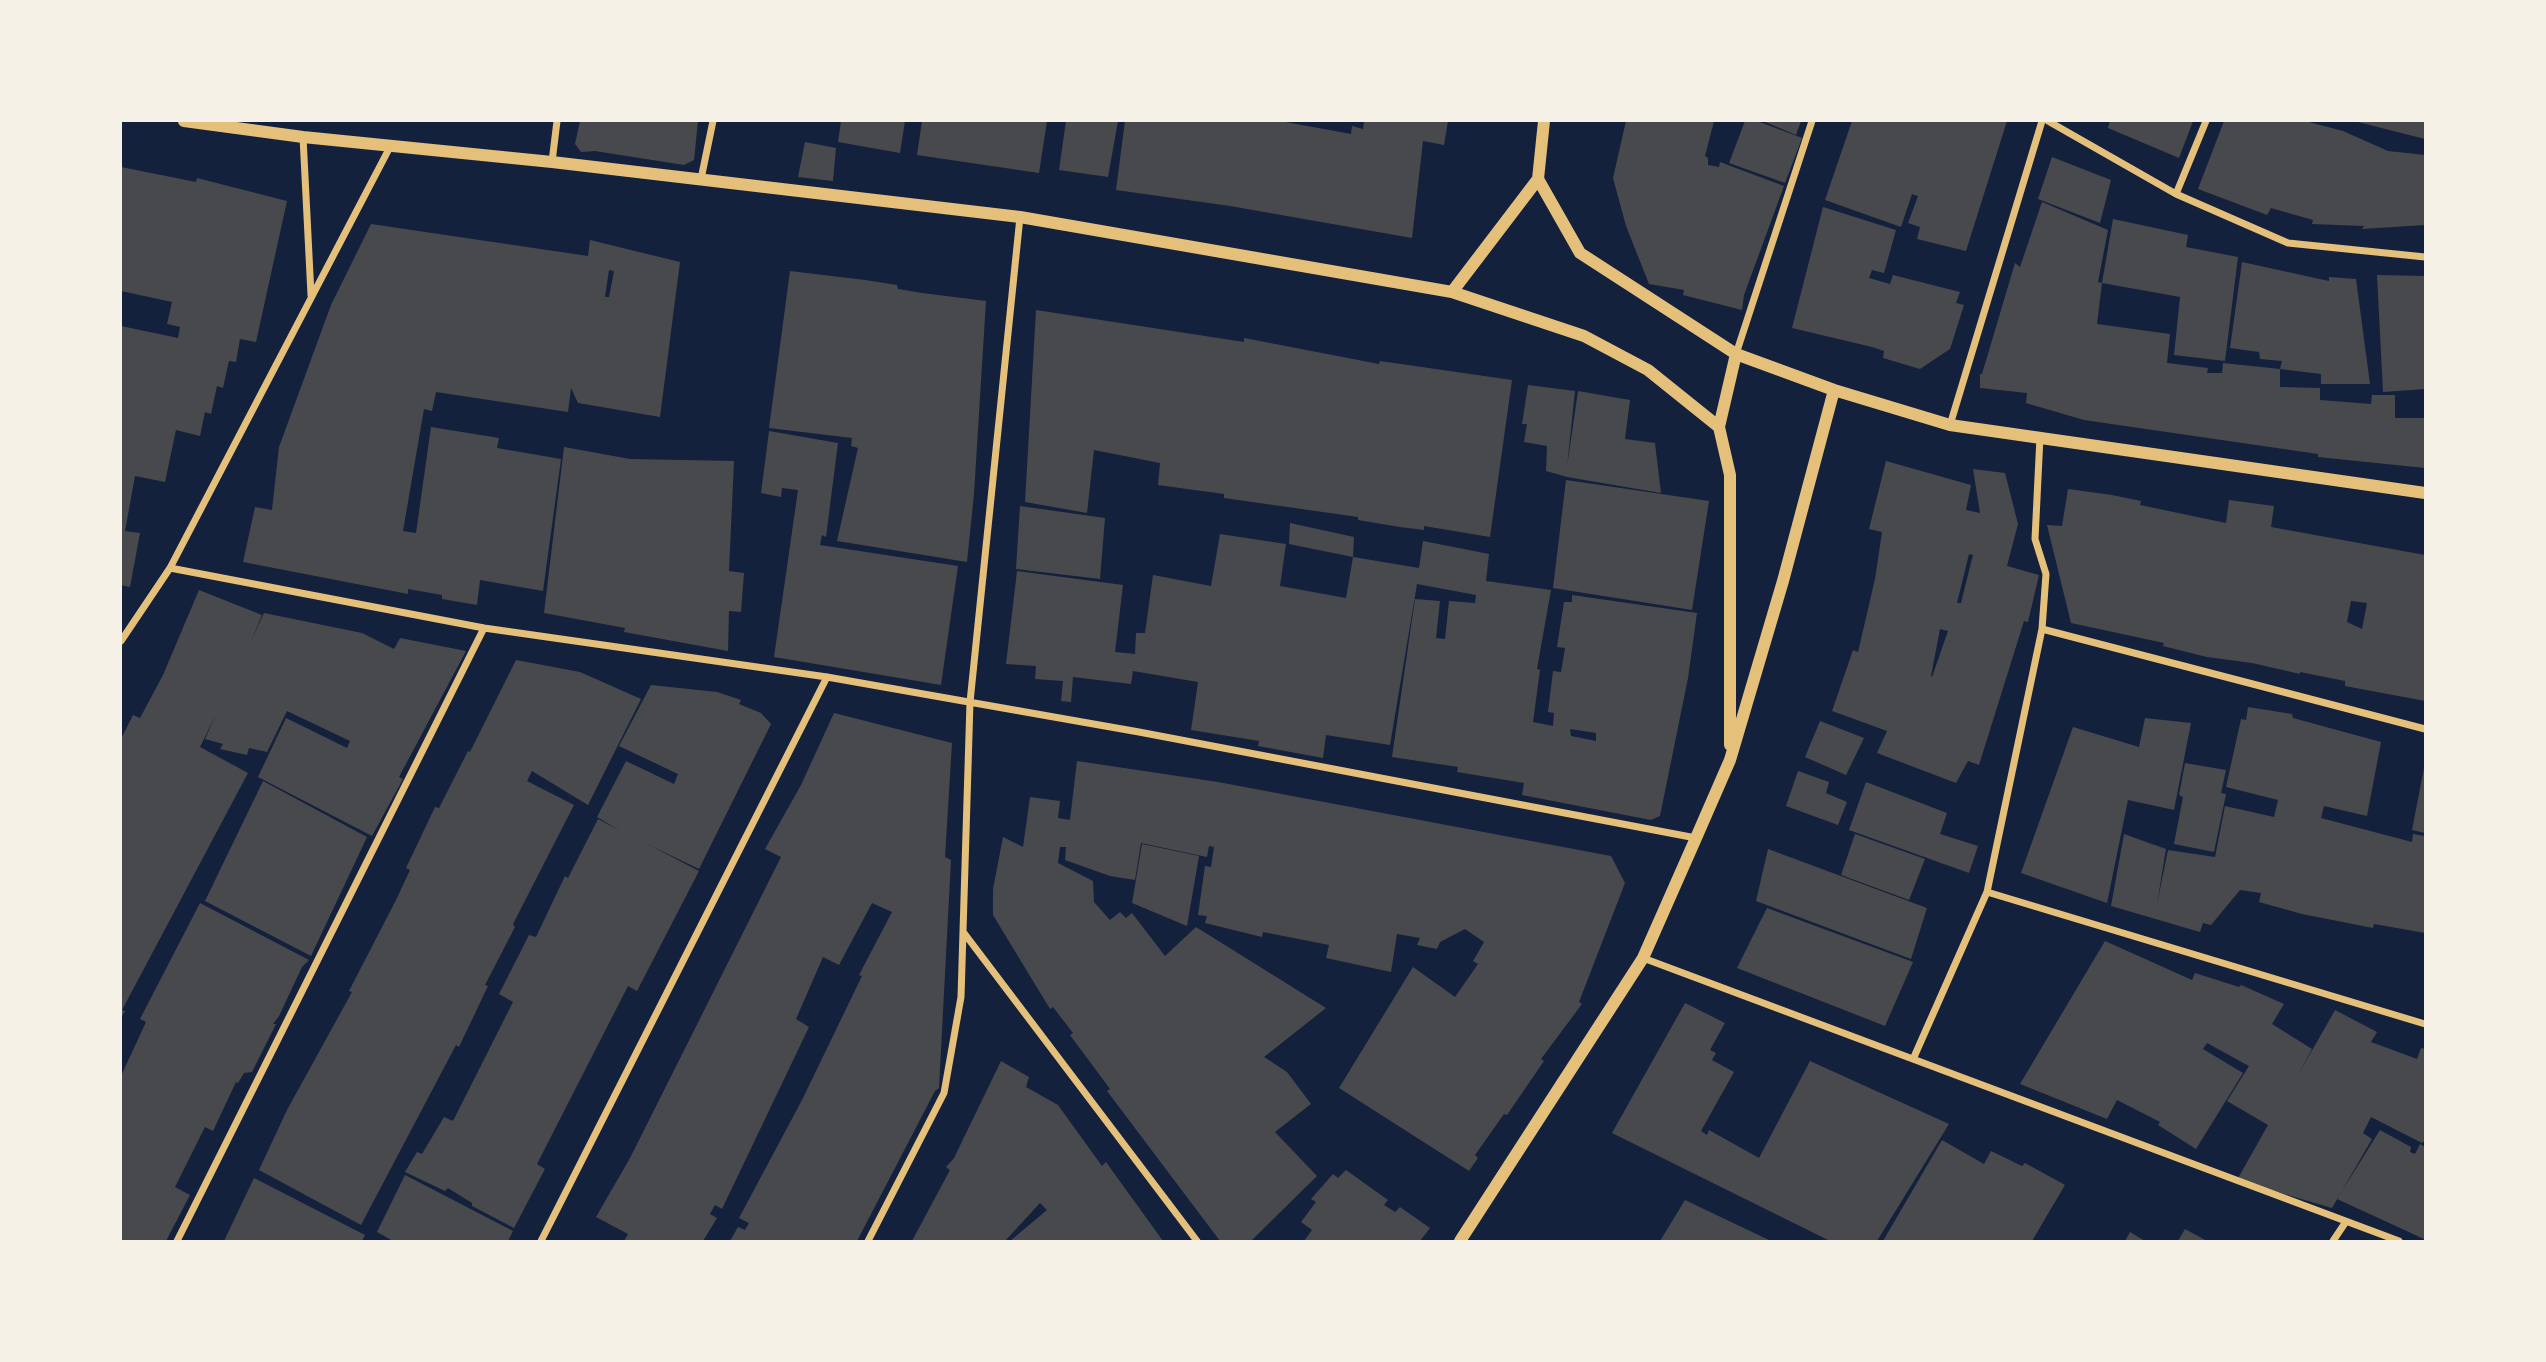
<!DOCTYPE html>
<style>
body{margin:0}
#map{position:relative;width:2546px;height:1362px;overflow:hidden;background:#14213d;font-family:Quicksand,sans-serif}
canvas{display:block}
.frame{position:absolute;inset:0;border:122px solid #f6f1e7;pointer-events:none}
</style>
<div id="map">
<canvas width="2546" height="1362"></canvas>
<div class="frame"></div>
</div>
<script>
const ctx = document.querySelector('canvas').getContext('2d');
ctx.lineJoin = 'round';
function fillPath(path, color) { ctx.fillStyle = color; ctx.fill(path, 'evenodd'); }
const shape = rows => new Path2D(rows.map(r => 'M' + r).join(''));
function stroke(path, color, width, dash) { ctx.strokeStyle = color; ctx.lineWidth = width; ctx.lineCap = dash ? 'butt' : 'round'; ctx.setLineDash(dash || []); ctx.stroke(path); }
fillPath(shape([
 [580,121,698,121,694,160,684,165,595,151,581,152,575,144],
 [841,121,905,121,900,153,838,142],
 [922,121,1047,121,1039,173,917,155],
 [1066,121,1118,121,1108,177,1059,170],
 [1125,121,1280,121,1351,134,1352,126,1363,129,1364,121,1448,121,1444,145,1423,141,1412,238,1230,206,1116,190],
 [1626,121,1714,121,1705,156,1708,158,1708,165,1719,167,1720,162,1784,186,1744,295,1742,310,1683,295,1684,290,1649,284,1626,226,1613,178],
 [1745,121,1757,121,1802,138,1785,183,1729,163],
 [1763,121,1801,121,1796,135],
 [1852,121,2007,121,1966,251,1917,239,1920,227,1908,223,1918,196,1912,194,1901,227,1825,200],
 [2110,121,2193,121,2179,158,2108,128],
 [2224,121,2305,121,2343,131,2388,151,2425,155,2425,225,2362,229,2364,226,2312,224,2313,220,2271,208,2267,215,2198,189],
 [2358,121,2425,121,2425,139,2358,122],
 [805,142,836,148,833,181,798,177],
 [2052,157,2111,180,2100,223,2038,199],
 [121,167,196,182,197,178,287,201,256,342,240,339,236,362,229,361,223,388,217,386,211,414,205,412,200,436,176,430,165,482,135,476,125,531,140,533,130,587,121,585,121,326,178,338,180,327,167,324,172,302,121,291],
 [2042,202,2108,230,2098,282,2102,283,2113,219,2188,235,2186,247,2238,257,2225,361,2174,355,2180,297,2102,283,2097,324,2170,334,2167,363,2208,368,2207,373,2222,373,2223,363,2280,369,2282,361,2260,359,2259,352,2230,348,2242,262,2329,281,2329,277,2356,279,2370,384,2321,384,2321,374,2280,369,2280,387,2320,388,2320,400,2371,404,2372,395,2395,395,2395,418,2425,418,2425,468,2318,457,2318,454,2084,420,2026,403,2027,393,1980,388,1980,374,1982,374,2015,263,2020,267],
 [1823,207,1896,230,1884,273,1872,270,1869,278,1890,284,1893,275,1960,292,1956,303,1964,305,1950,349,1920,369,1883,358,1884,351,1872,347,1792,328],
 [371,224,588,256,590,240,680,262,660,417,578,403,571,388,568,412,436,392,432,411,424,409,403,531,416,533,431,427,499,438,497,448,561,459,543,591,480,580,477,605,442,599,442,595,408,589,408,594,243,562,255,507,272,510,279,447,331,305],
 [609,270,614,271,609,297,605,297],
 [790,271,865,280,897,285,898,289,922,293,986,301,974,494,967,562,837,541,858,448,851,446,852,438,769,428],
 [2377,275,2425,276,2425,389,2383,392],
 [1036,310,1244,342,1244,338,1379,364,1380,361,1512,380,1490,537,1424,526,1424,530,1400,527,1358,520,1358,517,1224,498,1224,494,1158,485,1160,463,1094,450,1087,513,1025,502],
 [1528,385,1575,391,1567,467,1578,391,1630,400,1625,439,1655,443,1661,493,1567,477,1546,471,1547,446,1524,442,1527,424,1522,424],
 [769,431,838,443,826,537,822,535,820,545,958,566,941,685,774,657,798,490,782,488,781,497,761,493],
 [564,447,630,459,734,461,729,571,744,573,741,612,729,611,728,651,624,632,625,628,544,613],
 [1886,461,1971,485,1966,510,1980,513,1973,469,2005,473,2018,524,2007,566,2039,575,2028,622,2024,621,1979,765,1968,761,1956,783,1877,753,1887,731,1832,711,1853,650,1858,652,1875,579,1882,532,1869,529],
 [1969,554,1973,555,1961,603,1957,603],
 [1940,629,1948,631,1932,677,1931,676],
 [1566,480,1709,501,1692,610,1553,588],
 [2068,489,2112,495,2141,501,2140,505,2226,523,2229,500,2274,506,2271,527,2425,555,2425,701,2345,686,2345,681,2300,672,2300,674,2252,663,2207,657,2163,646,2164,643,2071,623,2047,525,2062,526],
 [2351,601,2367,603,2362,629,2347,622],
 [1020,506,1105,518,1100,579,1016,569],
 [1290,523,1354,537,1353,557,1289,544],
 [1220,534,1286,544,1280,586,1346,598,1353,557,1419,568,1423,541,1489,554,1486,581,1551,590,1537,669,1540,670,1533,722,1553,726,1554,713,1548,712,1553,671,1561,672,1565,648,1557,647,1564,602,1572,602,1572,595,1697,613,1688,678,1660,816,1651,820,1522,795,1524,783,1457,772,1458,767,1392,757,1415,599,1440,601,1436,638,1445,639,1449,601,1475,603,1476,595,1417,584,1390,745,1326,735,1323,758,1258,746,1259,741,1191,730,1198,682,1133,671,1131,684,1073,677,1071,702,1061,701,1063,681,1035,679,1036,666,1006,664,1017,571,1123,585,1115,652,1135,654,1136,633,1145,633,1153,575,1211,586],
 [1570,729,1596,733,1596,741,1571,736],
 [199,590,262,615,251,641,264,613,362,633,394,649,400,638,466,651,399,777,403,779,372,836,258,777,286,718,347,748,350,741,287,711,267,752,249,748,247,755,220,749,223,744,205,739,216,714,200,747,248,773,122,1010,125,1011,121,1018,121,739,133,715,140,718,163,675],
 [516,660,580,672,641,699,588,805,532,771,527,781,574,805,513,924,515,927,485,985,488,986,459,1047,456,1045,361,1225,259,1170,287,1110,352,992,349,991,396,900,410,870,406,868,435,807,439,808,468,751,470,752],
 [651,685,717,692,741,700,739,704,761,713,771,724,699,869,647,844,699,871,637,991,628,986,537,1164,545,1169,514,1228,472,1206,472,1203,448,1188,445,1191,405,1172,417,1152,422,1154,444,1117,453,1121,513,1002,499,994,529,935,536,937,565,876,568,878,598,819,620,831,597,817,626,761,674,784,678,774,619,746],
 [2248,707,2292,714,2293,718,2381,742,2367,816,2324,806,2321,818,2412,842,2413,834,2425,836,2425,933,2374,924,2373,928,2302,914,2259,902,2261,893,2240,890,2211,925,2203,923,2200,932,2111,906,2124,834,2166,849,2157,904,2168,850,2215,857,2225,806,2274,817,2278,800,2226,787,2241,719,2246,720],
 [834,713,952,743,945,857,951,860,939,1088,935,1091,857,1241,730,1241,738,1227,745,1230,749,1223,739,1218,802,1100,862,976,859,975,892,912,872,903,839,965,823,957,796,1019,809,1027,722,1209,715,1205,710,1214,717,1218,703,1241,624,1241,628,1234,596,1217,630,1158,781,857,765,849,801,785],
 [2145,718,2191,723,2174,810,2128,800,2107,903,2021,873,2073,727,2139,747],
 [1820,721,1864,738,1846,775,1805,757],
 [1077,761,1218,782,1611,856,1625,883,1579,1002,1582,1004,1541,1059,1544,1061,1507,1115,1504,1114,1475,1155,1478,1158,1469,1171,1339,1088,1413,967,1455,997,1478,964,1473,961,1484,942,1465,929,1440,942,1437,949,1417,945,1420,938,1397,934,1391,972,1326,958,1329,945,1263,932,1262,937,1205,923,1207,916,1198,915,1205,866,1211,867,1214,847,1209,846,1207,857,1141,843,1135,880,1110,876,1065,860,1066,847,1060,847,1058,863,1093,881,1094,902,1110,920,1120,912,1126,918,1132,913,1165,956,1196,927,1326,1008,1264,1057,1287,1072,1311,1104,1275,1132,1317,1176,1251,1241,1220,1241,1107,1091,1110,1089,1070,1035,1073,1033,1053,1007,1050,1009,993,915,993,889,1003,837,1023,847,1030,797,1060,801,1058,818,1070,820],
 [2185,763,2226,770,2221,793,2226,794,2214,852,2174,844,2183,797,2179,795],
 [2424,768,2425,768,2425,833,2412,830],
 [1798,771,1829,782,1826,793,1847,802,1838,825,1786,806],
 [263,781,367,837,311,956,205,901],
 [1866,782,1947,813,1940,834,1978,846,1969,873,1849,830],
 [1855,834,1925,859,1909,900,1841,875],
 [1142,844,1199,856,1187,926,1132,903],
 [1768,849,1927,908,1911,959,1756,901],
 [200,903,309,960,302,967,279,1016,273,1024,276,1024,252,1072,244,1073,238,1083,236,1082,213,1131,205,1127,175,1187,190,1195,166,1241,121,1241,121,1076,146,1022,140,1019],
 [1767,908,1913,962,1885,1026,1737,968],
 [2105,941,2192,980,2195,973,2239,987,2241,985,2284,1004,2272,1024,2312,1049,2297,1077,2335,1010,2377,1032,2371,1042,2417,1059,2421,1048,2425,1049,2425,1140,2422,1143,2371,1117,2363,1133,2372,1139,2332,1208,2237,1180,2268,1125,2227,1101,2249,1066,2207,1043,2203,1049,2243,1073,2196,1149,2158,1125,2160,1122,2117,1100,2107,1119,2020,1084],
 [1685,1003,1725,1023,1710,1050,1716,1053,1712,1060,1734,1072,1701,1131,1707,1135,1709,1130,1759,1158,1810,1061,1949,1124,1877,1241,1830,1241,1612,1133],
 [1001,1061,1029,1077,1026,1087,1058,1105,1102,1166,1106,1162,1163,1241,1010,1241,1047,1210,1040,1203,1005,1241,912,1241,950,1170,946,1167,954,1158],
 [2380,1130,2411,1147,2410,1152,2415,1154,2420,1144,2425,1147,2424,1239,2337,1199],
 [1942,1140,1984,1164,1991,1151,2022,1166,2025,1163,2065,1185,2032,1241,1883,1241],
 [1346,1170,1388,1200,1384,1205,1395,1212,1400,1207,1430,1228,1420,1241,1304,1241,1312,1230,1301,1222,1316,1202,1311,1199,1333,1174,1338,1178],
 [405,1175,513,1231,508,1241,393,1241,377,1232],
 [254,1178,365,1235,362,1241,224,1241],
 [1685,1200,1771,1241,1660,1241],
 [2185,1229,2207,1241,2178,1241],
 [2130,1232,2145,1241,2125,1241]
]), '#48494c');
stroke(shape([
 [2048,121,2176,194,2288,243,2425,257],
 [303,137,311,295],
 [552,162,557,121],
 [701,179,713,121],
 [2176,194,2206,121],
 [1736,354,1812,121],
 [1950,425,2042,121],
 [170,568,484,628,827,677,1139,732,1696,838],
 [2042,629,2425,729],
 [121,641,170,568,390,147],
 [1987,892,2425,1024],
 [964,933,1197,1241],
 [1643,958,2399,1241],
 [1914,1057,1987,892,2042,629,2046,574,2035,539,2040,437],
 [177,1241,484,628],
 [541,1241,827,677],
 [868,1241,944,1093,961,997,970,702,1020,217],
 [2333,1241,2345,1223]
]), '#e5c07b', 7);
stroke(shape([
 [184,121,303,137,552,162,1020,217,1452,292,1584,336,1648,370,1719,427],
 [1544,121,1538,179,1580,253,1736,354,1834,390,1950,425,2425,493],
 [1452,292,1538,179],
 [1730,745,1730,475,1719,427,1736,354],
 [1460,1241,1643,958,1696,838,1730,760,1783,581,1834,390]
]), '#e5c07b', 12);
</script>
